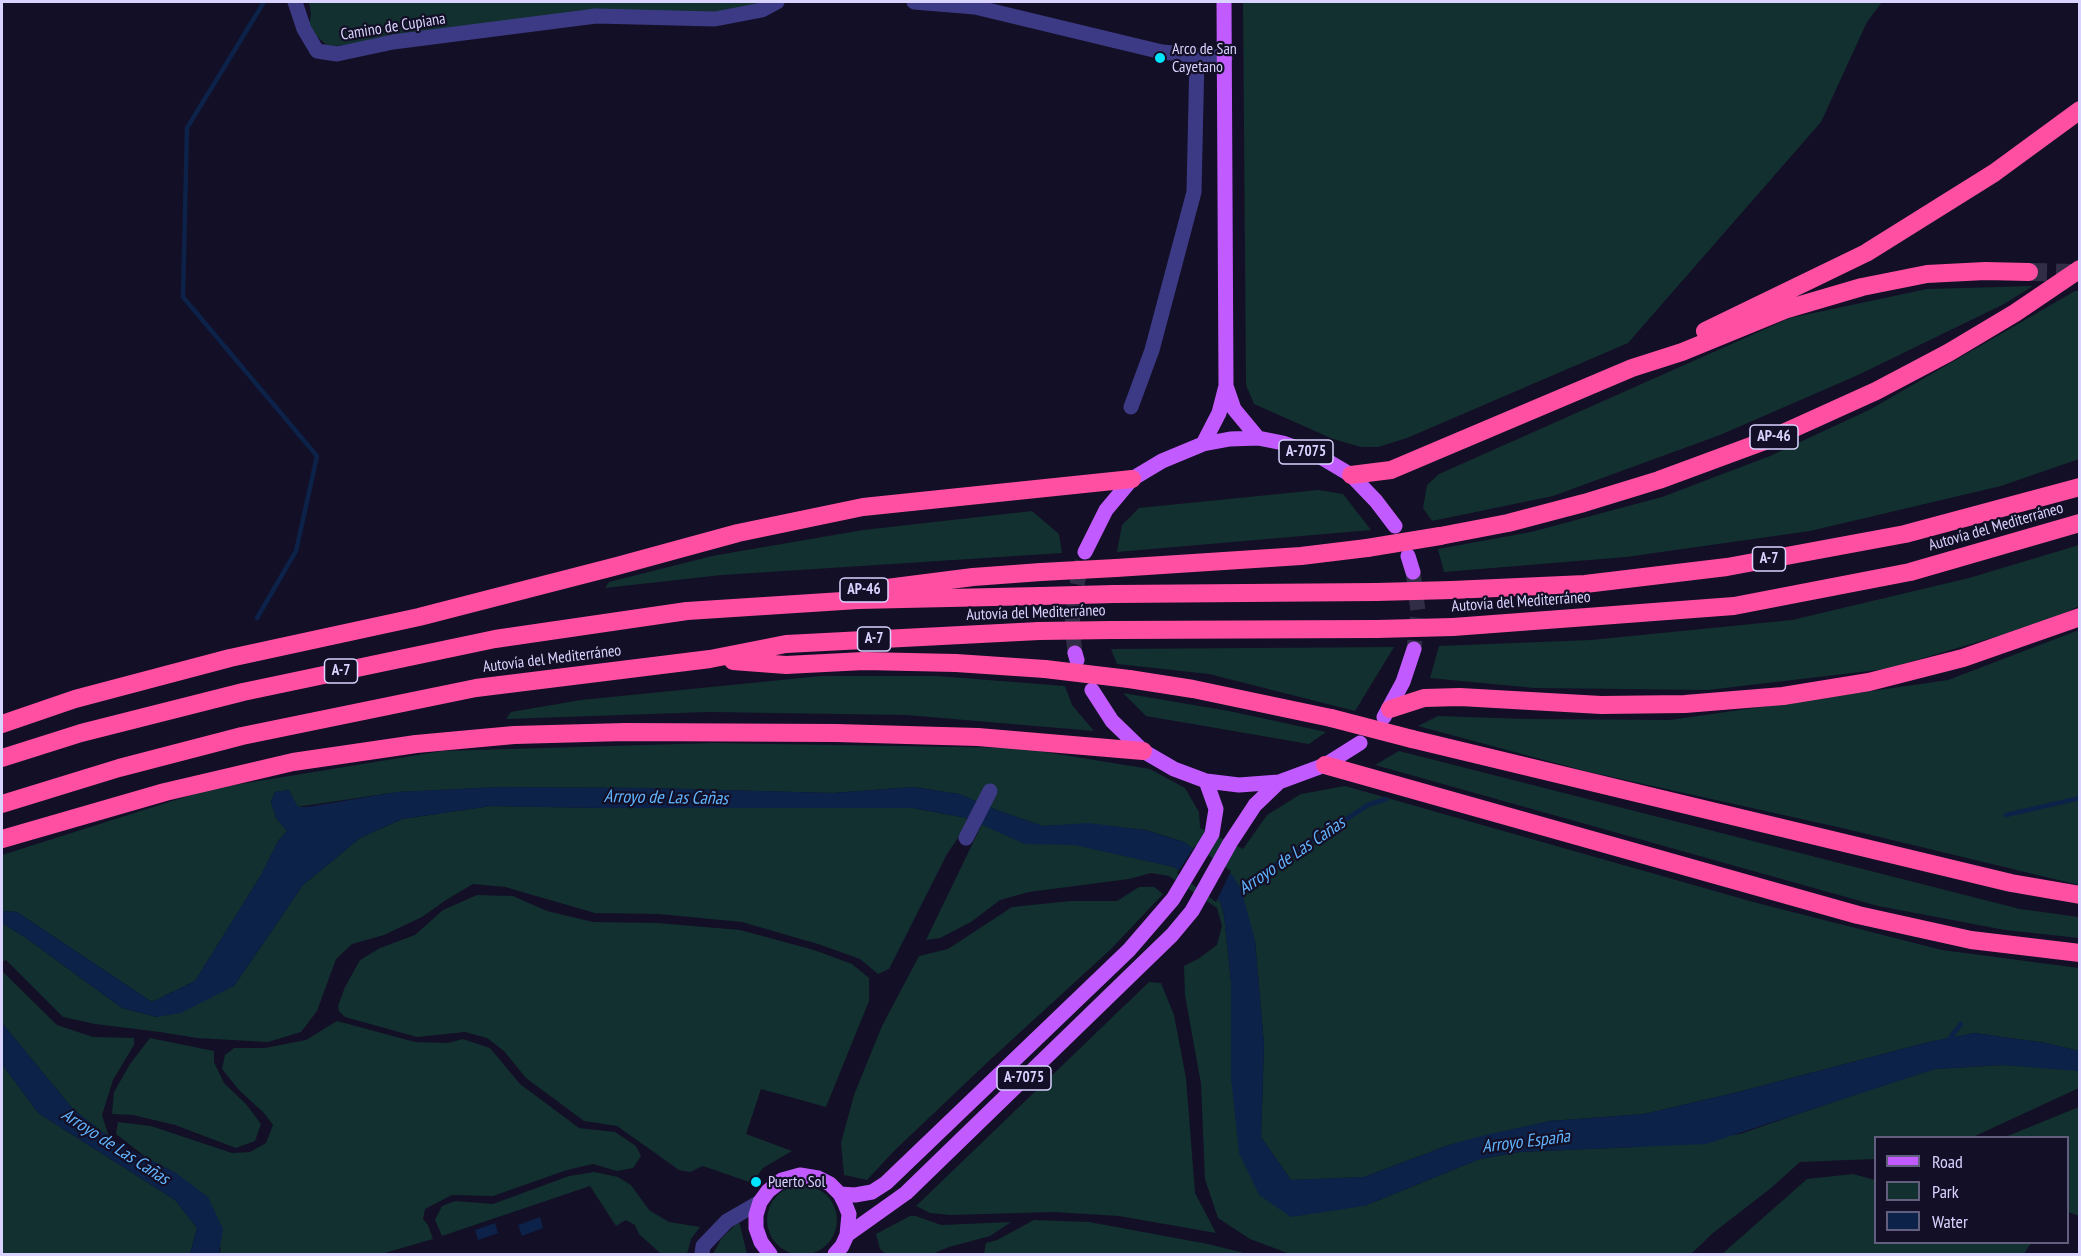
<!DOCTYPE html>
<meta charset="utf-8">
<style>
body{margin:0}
#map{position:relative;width:2081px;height:1256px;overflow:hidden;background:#130f26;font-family:"PT Sans Narrow",sans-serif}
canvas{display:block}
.frame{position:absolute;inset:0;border:3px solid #d9d4ff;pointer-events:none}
.legend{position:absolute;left:1874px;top:1136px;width:195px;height:108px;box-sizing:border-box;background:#130f26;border:2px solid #625e7d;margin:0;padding:8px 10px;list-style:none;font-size:18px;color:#d9d4ff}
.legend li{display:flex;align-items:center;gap:12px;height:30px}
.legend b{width:30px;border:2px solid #625e7d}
</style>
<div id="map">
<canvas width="2081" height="1256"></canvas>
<div class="frame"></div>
<ul class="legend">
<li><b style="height:8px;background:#c25bff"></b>Road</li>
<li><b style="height:16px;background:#12302f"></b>Park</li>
<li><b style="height:16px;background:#0c2248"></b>Water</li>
</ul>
</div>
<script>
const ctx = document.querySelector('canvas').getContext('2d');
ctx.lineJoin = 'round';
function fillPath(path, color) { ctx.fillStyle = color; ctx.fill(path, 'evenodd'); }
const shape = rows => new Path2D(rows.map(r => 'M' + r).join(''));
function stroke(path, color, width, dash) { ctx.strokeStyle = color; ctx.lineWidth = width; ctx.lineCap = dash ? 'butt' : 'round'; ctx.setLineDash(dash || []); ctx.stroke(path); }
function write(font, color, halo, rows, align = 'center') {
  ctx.font = font + ' "PT Sans Narrow",sans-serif'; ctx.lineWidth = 4.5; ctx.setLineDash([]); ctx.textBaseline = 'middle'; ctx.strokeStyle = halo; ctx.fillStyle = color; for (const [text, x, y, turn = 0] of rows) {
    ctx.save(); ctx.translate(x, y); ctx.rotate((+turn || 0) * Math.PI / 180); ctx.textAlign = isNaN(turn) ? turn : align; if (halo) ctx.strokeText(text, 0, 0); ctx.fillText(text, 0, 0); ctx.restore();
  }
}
fillPath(shape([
 [309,2,764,2,723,14,526,19,329,47,315,35,309,25,311,14],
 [1243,2,1882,2,1867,22,1821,122,1628,343,1407,438,1378,447,1361,447,1333,439,1254,404,1246,385],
 [2033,286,2004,304,1858,375,1720,435,1553,496,1432,521,1423,508,1427,485,1439,474,1790,318,1927,289],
 [2075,291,2080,291,2079,459,2001,486,1810,531,1626,557,1444,572,1438,549,1531,532,1662,497,1770,456,1871,409],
 [1318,490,1343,494,1371,530,1117,552,1122,525,1139,508],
 [1032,511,1059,534,1062,553,722,575,605,588,609,582,712,556,863,530],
 [2079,545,2079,606,2046,622,1886,669,1708,690,1534,688,1430,678,1439,646,1591,640,1792,620,1969,578],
 [2079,630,2079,885,1842,828,1585,771,1418,726,1438,716,1525,719,1670,720,1948,680],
 [1394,647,1355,711,1209,674,1117,664,1111,649],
 [821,676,937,676,1065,686,1072,705,1094,731,906,715,708,712,506,719,511,712,581,700],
 [1123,693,1229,711,1326,732,1309,744,1146,716],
 [712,743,1020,748,1150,769,1185,788,1199,812,1200,828,1243,849,1267,815,1301,794,1345,786,1757,903,1942,950,2079,968,2079,1051,2046,1043,1974,1033,1929,1042,1734,1093,1644,1114,1550,1121,1449,1145,1364,1177,1291,1180,1261,1137,1264,1045,1255,940,1184,842,1146,830,1088,824,1043,826,999,811,959,794,913,787,833,793,650,788,500,787,398,792,297,807,289,790,275,792,271,802,276,818,287,831,278,841,261,875,195,981,152,1002,17,912,2,911,2,855,210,789,442,751],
 [1399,751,2020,909,2079,917,2079,938,2005,930,1878,906,1375,765],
 [491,806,601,808,913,808,967,818,964,829,947,854,889,969,878,974,860,959,818,944,742,922,659,914,595,913,505,887,473,884,446,900,422,917,384,935,352,944,336,959,317,1011,301,1032,268,1042,197,1038,160,1032,95,1024,63,1017,6,960,2,962,2,923,26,938,122,1008,157,1017,234,986,303,885,360,838,402,819],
 [982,824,1025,844,1074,844,1174,867,1220,901,1224,915,1231,982,1231,1077,1259,1195,1364,1206,1480,1159,1519,1152,1635,1147,1740,1134,1859,1093,1935,1069,2002,1065,2072,1069,2079,1071,2079,1088,1973,1137,1876,1138,1875,1159,1800,1162,1771,1188,1713,1233,1691,1254,1290,1254,1250,1239,1218,1218,1205,1179,1201,1084,1185,995,1184,966,1198,959,1217,945,1222,926,1217,908,1169,876,1151,873,1129,879,1029,892,1000,900,971,922,940,938,926,940],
 [1139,887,1154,887,1163,894,1111,949,992,1058,894,1151,867,1180,844,1175,841,1143,854,1095,882,1026,919,956,948,949,1012,907,1071,901,1117,901],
 [477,895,513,896,547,911,593,922,658,923,740,930,814,950,852,964,869,978,869,1001,826,1107,761,1089,746,1134,792,1151,763,1168,752,1183,703,1166,690,1172,679,1170,617,1126,584,1121,526,1078,504,1051,487,1038,465,1032,417,1037,345,1017,339,1011,338,1006,345,987,360,960,380,948,415,935,443,910],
 [2,971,57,1025,93,1037,134,1038,134,1045,113,1080,102,1115,109,1137,73,1109,2,1023],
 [1149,982,1161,983,1174,1015,1186,1078,1195,1193,1216,1233,1119,1216,1054,1212,950,1215,930,1213,916,1206],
 [337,1021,415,1042,448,1043,463,1039,490,1048,520,1084,579,1128,615,1132,636,1146,641,1156,633,1168,617,1171,593,1164,567,1170,493,1196,452,1195,425,1209,423,1219,428,1225,433,1239,381,1254,219,1254,221,1249,176,1173,148,1159,116,1134,118,1122,151,1126,232,1153,250,1152,266,1143,273,1125,264,1113,239,1090,222,1069,225,1055,234,1048,265,1048,306,1040],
 [150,1038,214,1051,214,1062,224,1083,246,1104,261,1124,255,1141,236,1148,175,1125,133,1115,112,1114,114,1092,130,1064],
 [2,1064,38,1113,175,1200,197,1228,190,1254,2,1254],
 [2079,1107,2080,1107,2079,1216,2068,1212,2068,1138,2005,1137],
 [594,1172,618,1177,631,1185,649,1210,669,1222,700,1227,691,1239,687,1254,661,1254,639,1234,635,1225,626,1220,616,1226,590,1186,442,1236,435,1220,442,1206,455,1201,493,1204,569,1176],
 [1853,1174,1875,1180,1876,1242,2031,1243,2024,1254,1722,1254,1807,1179],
 '767 1220a35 35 0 1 1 70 0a35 35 0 1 1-70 0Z',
 [910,1216,916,1216,941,1225,1011,1222,990,1236,949,1247,932,1254,886,1254,880,1249,876,1234],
 [1034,1220,1089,1222,1208,1244,1248,1254,984,1254,986,1243,997,1240],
 [739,1221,747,1254,713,1254,721,1239]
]), '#12302f');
fillPath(shape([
 [500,787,650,788,833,793,913,787,959,794,999,811,1043,826,1088,823,1145,830,1184,842,1233,876,1241,889,1255,940,1264,1045,1261,1137,1291,1180,1364,1177,1449,1145,1485,1135,1550,1121,1644,1114,1734,1093,1929,1042,1974,1033,2046,1043,2079,1051,2079,1071,2002,1065,1935,1069,1706,1144,1519,1152,1480,1159,1364,1206,1291,1217,1259,1195,1239,1153,1231,1077,1231,982,1224,915,1220,901,1174,867,1074,845,1025,844,967,818,913,808,601,808,491,806,402,819,360,838,303,885,234,986,181,1013,157,1017,122,1008,26,938,2,923,2,911,17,912,152,1002,195,981,261,875,278,841,287,831,276,818,271,802,275,792,289,790,298,807,307,807,397,792],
 [2,1023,73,1109,117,1143,176,1173,208,1197,223,1229,219,1254,190,1254,197,1228,175,1200,38,1113,2,1064],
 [540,1217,543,1228,522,1236,518,1225],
 [495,1223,498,1233,478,1240,475,1230]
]), '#0c2248');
fillPath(shape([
 [1195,846,1231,871,1216,902,1177,873]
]), '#130f26');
stroke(shape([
 [257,618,296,551,317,456,183,297,187,128,264,2],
 [2006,815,2080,798],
 [1237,894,1270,869,1368,805,1386,799],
 [1946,1043,1961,1024]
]), '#0c2248', 4.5);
stroke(shape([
 [1413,572,1418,611,1414,649],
 [1075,653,1072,625,1076,590,1082,561]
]), '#312d47', 15, [15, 8]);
stroke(shape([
 [2029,272,2080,273]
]), '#312d47', 18, [18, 9]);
stroke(shape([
 [295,2,304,29,317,51,337,54,393,42,596,16,715,19,762,10,777,2],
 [914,2,975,7,1162,52,1225,58],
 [1131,407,1152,350,1194,192,1197,56],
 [966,838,990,791],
 [702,1254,703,1246,727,1221,760,1202]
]), '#3d3a85', 15);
stroke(shape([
 [1226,386,1234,409,1258,438],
 [1203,444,1219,413,1226,386,1224,2],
 [1085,552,1106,510,1132,479,1162,461,1203,444,1230,439,1258,438,1283,443,1319,456,1351,475,1376,501,1395,526],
 [1408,556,1413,572],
 [1075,653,1077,660],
 [1092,690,1112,721,1143,751,1174,769,1206,781,1239,785,1279,782,1325,765,1360,743],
 [1384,717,1403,682,1414,649],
 [840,1194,855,1195,872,1192,886,1183,1129,950,1173,899,1212,834,1216,809,1206,781],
 [847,1235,906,1193,1172,935,1192,911,1230,843,1255,805,1279,782],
 [770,1254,761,1242,756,1228,756,1215,760,1202,768,1191,782,1180,800,1175,818,1178,830,1184,840,1194,845,1204,849,1214,847,1235,842,1246,835,1254]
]), '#c25bff', 15);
stroke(shape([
 [1705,331,1866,253,1994,173,2080,110],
 [1351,475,1391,470,1632,368,1682,352,1787,309,1862,287,1927,274,1985,271,2029,272],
 [1440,536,1508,523,1584,503,1659,480,1770,439,1876,391,1948,353,2015,313,2080,269],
 [1116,568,1301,556,1367,548],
 [871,590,973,577,1041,572],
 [1452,590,1585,584,1727,567,1905,534,2080,487],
 [1114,594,1376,592],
 [1453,627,1734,606,1910,572,2080,523],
 [1112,630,1377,629],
 [733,661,786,665,864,661,956,663,1045,669],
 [1129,679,1193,689,1331,718],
 [1390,709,1424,698,1460,697,1601,705,1685,704,1783,696,1869,682,1963,658,2080,617],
 [2,724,75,699,230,658,419,617,617,566,738,533,863,507,1132,479],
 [1412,739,2011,883,2080,895],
 [2,758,81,733,243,692,495,639,687,611,858,600,1040,596],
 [1325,765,1858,915,1971,940,2080,953],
 [2,804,119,768,242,736,476,688,710,659,786,644,1039,631],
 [2,839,165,792,293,762,416,744,514,735,625,732,836,733,978,737,1143,751]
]), '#ff4fa3', 18);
stroke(shape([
 [1367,548,1440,536],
 [1041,572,1116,568],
 [1376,592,1452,590],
 [1040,596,1114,594],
 [1377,629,1453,627],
 [1039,631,1112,630],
 [1045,669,1129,679],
 [1331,718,1412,739]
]), '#ff4fa3', 18);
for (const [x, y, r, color] of [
 [1160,58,6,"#00e5ff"],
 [756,1182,6,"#00e5ff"]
]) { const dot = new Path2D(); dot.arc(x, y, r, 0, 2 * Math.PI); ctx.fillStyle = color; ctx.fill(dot); stroke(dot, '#130f26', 2); }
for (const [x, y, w] of [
 [1774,437,48],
 [1306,452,54],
 [1769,559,33],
 [864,590,48],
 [874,639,33],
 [341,671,33],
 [1024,1078,54]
]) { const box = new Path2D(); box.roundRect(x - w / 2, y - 12, w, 24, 4.5); ctx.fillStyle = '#130f26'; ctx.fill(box); stroke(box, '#d9d4ff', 1.5); }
write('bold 15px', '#d9d4ff', null, [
 ["AP-46",1774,437],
 ["A-7075",1306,452],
 ["A-7",1769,559],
 ["AP-46",864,590],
 ["A-7",874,639],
 ["A-7",341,671],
 ["A-7075",1024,1078]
]);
write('16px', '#d9d4ff', '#130f26', [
 ["Camino de Cupiana",393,27,-9],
 ["Autovía del Mediterráneo",1996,527,-16],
 ["Autovía del Mediterráneo",1521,602,-4],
 ["Autovía del Mediterráneo",1036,613,-2],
 ["Autovía del Mediterráneo",552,659,-7]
]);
write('16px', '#d9d4ff', '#130f26', [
 ["Arco de San",1172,49],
 ["Cayetano",1172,67],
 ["Puerto Sol",768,1182]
], 'left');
write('italic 18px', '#62b6ff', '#130f26', [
 ["Arroyo de Las Cañas",666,798,1],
 ["Arroyo de Las Cañas",1292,856,-34],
 ["Arroyo España",1526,1142,-7],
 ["Arroyo de Las Cañas",115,1147,33]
]);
</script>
